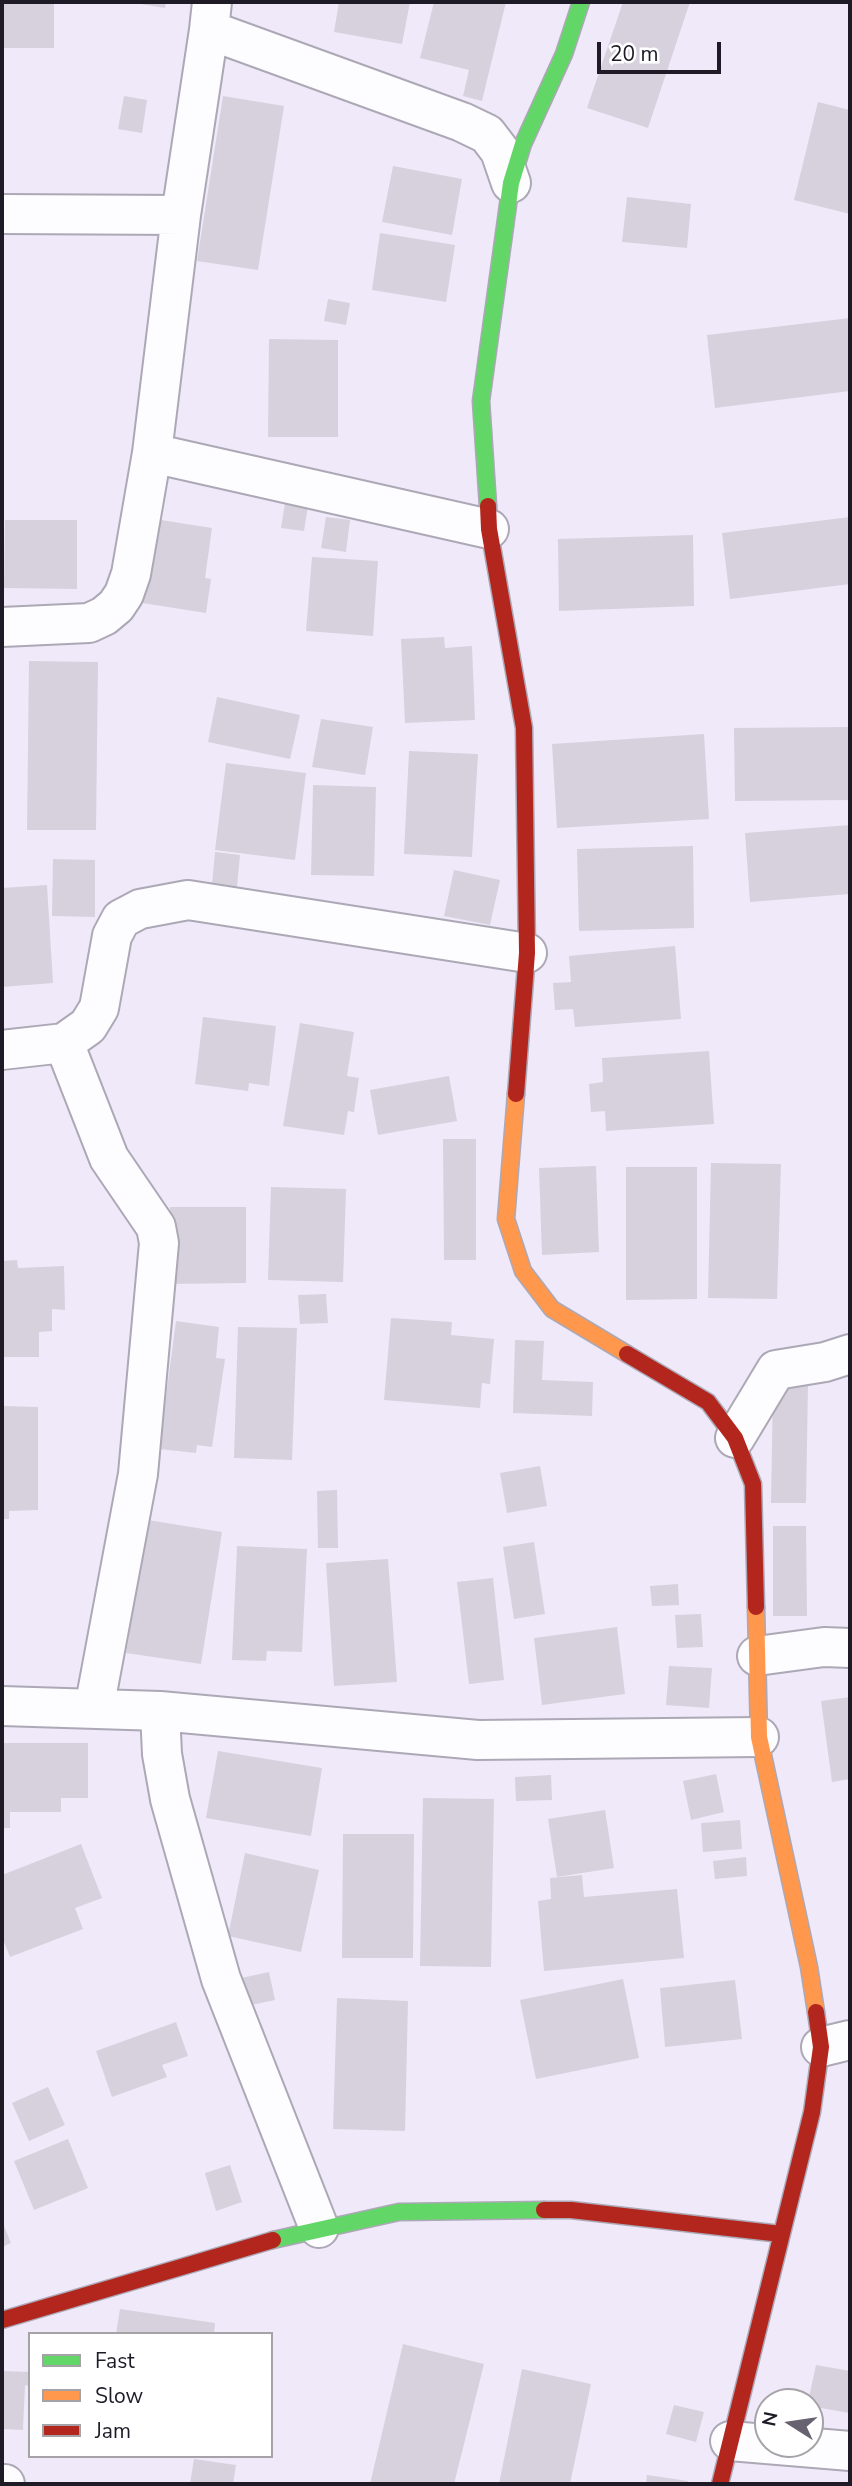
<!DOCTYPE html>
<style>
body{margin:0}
#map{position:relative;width:852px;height:2486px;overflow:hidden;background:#efe9f9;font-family:"Nunito Sans",sans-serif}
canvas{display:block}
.frame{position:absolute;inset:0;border:4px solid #1e1a26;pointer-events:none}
.legend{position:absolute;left:28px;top:2332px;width:245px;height:126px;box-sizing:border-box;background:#fff;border:2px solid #a5a3a8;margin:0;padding:9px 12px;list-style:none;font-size:21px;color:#1e1a26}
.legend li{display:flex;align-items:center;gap:14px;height:35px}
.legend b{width:35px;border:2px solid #a5a3a8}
.north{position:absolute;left:754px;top:2388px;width:70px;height:70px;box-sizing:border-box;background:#fff;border:2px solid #a5a3a8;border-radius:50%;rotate:282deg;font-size:19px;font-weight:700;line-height:28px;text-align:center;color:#1e1a26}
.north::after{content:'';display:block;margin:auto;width:24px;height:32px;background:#676270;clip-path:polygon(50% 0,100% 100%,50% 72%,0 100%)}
.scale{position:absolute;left:597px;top:42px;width:124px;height:32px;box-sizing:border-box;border:4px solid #1e1a26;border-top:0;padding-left:9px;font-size:21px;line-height:24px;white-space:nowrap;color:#1e1a26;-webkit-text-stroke:5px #fff;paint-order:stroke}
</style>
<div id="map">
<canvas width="852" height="2486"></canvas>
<div class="frame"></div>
<ul class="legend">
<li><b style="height:9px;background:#63d668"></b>Fast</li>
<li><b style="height:9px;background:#ff974d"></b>Slow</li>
<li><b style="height:9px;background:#b3261e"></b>Jam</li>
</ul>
<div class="north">N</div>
<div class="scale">20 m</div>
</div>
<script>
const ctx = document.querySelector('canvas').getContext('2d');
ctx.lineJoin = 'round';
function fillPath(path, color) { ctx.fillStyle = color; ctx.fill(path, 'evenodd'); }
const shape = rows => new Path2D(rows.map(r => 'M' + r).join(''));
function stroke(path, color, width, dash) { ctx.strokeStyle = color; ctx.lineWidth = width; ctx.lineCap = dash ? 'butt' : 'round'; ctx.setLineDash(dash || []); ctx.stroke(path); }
fillPath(shape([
 [2,2,54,2,54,48,2,48],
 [129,2,166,2,165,8],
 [339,2,410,2,402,44,334,32],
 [434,2,506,2,482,101,463,96,469,70,420,58],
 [623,2,690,2,648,128,587,108],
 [124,96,147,100,142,133,118,129],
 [223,96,284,106,258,270,197,261],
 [818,102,850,110,850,214,794,200],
 [393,166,462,179,452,235,382,222],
 [627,197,691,204,687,248,622,242],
 [380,233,455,245,446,302,372,290],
 [328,299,350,303,346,325,324,321],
 [850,318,850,391,715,408,707,335],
 [269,339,338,340,338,437,268,437],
 [285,503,308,506,304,531,281,528],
 [326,517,350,520,346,552,321,548],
 [850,517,850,584,730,599,722,533],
 [148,518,212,528,205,578,211,579,206,613,136,602],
 [5,520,77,520,77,589,4,588],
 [693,535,694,606,559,611,558,539],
 [312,557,378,561,373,636,306,631],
 [444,637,445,648,472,646,475,720,405,723,401,639],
 [29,661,98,662,96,830,27,830],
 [217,697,300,715,290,759,208,742],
 [321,719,373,727,365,775,312,767],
 [850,727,850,800,735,801,734,728],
 [704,734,709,819,557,828,552,744],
 [409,751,478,754,472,857,404,854],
 [226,763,306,773,295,860,215,850],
 [313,785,376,787,374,876,311,875],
 [850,825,850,894,750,902,745,833],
 [693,846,694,928,579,931,577,849],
 [215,852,240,855,237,887,212,885],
 [53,859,95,860,95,917,52,916],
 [454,870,500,880,490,925,444,916],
 [47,885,53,983,2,987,2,888],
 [675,946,681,1019,575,1027,573,1009,555,1010,553,983,571,982,569,956],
 [203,1017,276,1026,269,1086,249,1083,248,1091,195,1084],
 [300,1023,354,1032,347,1076,359,1078,354,1112,348,1111,344,1135,283,1126],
 [709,1051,714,1124,606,1131,605,1111,591,1112,589,1084,603,1082,602,1058],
 [449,1076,457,1121,378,1135,370,1090],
 [443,1139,476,1139,476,1260,444,1260],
 [711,1163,781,1164,777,1299,708,1298],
 [596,1166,599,1252,542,1255,539,1168],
 [626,1167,697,1167,697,1299,626,1300],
 [271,1187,346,1189,343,1282,268,1280],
 [170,1207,246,1207,246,1283,170,1284],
 [17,1260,18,1268,64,1266,65,1310,52,1309,52,1331,39,1332,39,1357,2,1357,2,1261],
 [326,1294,328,1323,300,1324,298,1295],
 [391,1318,452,1322,451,1335,494,1339,490,1384,482,1383,480,1408,384,1400],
 [176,1321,219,1327,216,1358,225,1359,212,1447,197,1445,196,1453,159,1449],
 [238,1327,297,1328,292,1460,234,1458],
 [515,1340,544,1341,542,1380,593,1382,592,1416,513,1413],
 [773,1384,808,1385,806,1503,771,1503],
 [2,1406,38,1407,38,1510,9,1511,9,1519,2,1519],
 [540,1466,547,1506,507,1513,500,1473],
 [337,1490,338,1548,318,1548,317,1491],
 [148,1520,222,1532,201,1664,126,1653],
 [773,1526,806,1526,807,1616,773,1616],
 [534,1542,545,1614,514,1619,503,1547],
 [237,1546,307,1549,302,1652,267,1651,266,1661,232,1660],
 [388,1559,397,1682,334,1686,326,1563],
 [493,1578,504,1680,469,1684,457,1582],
 [678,1584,679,1605,652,1606,650,1586],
 [701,1614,703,1647,677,1648,675,1615],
 [617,1627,625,1694,542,1705,534,1638],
 [669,1666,712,1668,709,1708,666,1705],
 [850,1697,850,1779,832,1782,821,1701],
 [2,1743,88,1743,88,1798,61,1798,61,1812,10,1812,10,1828,2,1828],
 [218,1751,322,1768,311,1836,206,1818],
 [716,1774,724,1812,691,1820,683,1781],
 [551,1775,552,1800,516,1801,515,1777],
 [423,1798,494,1799,491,1967,420,1966],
 [605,1810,614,1868,557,1877,548,1819],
 [740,1820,742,1849,703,1852,701,1823],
 [343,1834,414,1834,413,1958,342,1958],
 [81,1844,102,1898,75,1908,83,1929,10,1957,2,1937,2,1875],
 [245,1853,319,1870,301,1952,228,1936],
 [746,1857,747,1876,715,1879,713,1861],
 [582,1875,584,1897,677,1889,684,1958,544,1971,538,1901,551,1899,550,1878],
 [269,1972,275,2000,237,2008,232,1980],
 [623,1979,639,2058,536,2079,520,2000],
 [735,1980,742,2039,665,2047,660,1988],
 [337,1998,408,2001,405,2131,333,2129],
 [176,2022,188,2056,162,2065,167,2077,112,2097,96,2051],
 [48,2087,65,2125,29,2141,12,2103],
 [68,2139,88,2188,34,2210,14,2161],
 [230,2165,242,2202,216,2211,205,2173],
 [2,2221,11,2243,2,2247],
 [120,2309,215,2323,214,2334,116,2334],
 [403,2344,484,2364,454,2484,370,2484],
 [816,2365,850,2371,849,2413,810,2406,808,2402],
 [522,2369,591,2384,570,2484,499,2484],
 [2,2371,30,2372,30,2386,25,2385,23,2430,2,2429],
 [674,2405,704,2412,696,2442,666,2434],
 [194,2459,236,2465,233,2484,190,2484],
 [647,2475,688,2481,688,2484,646,2484]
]), '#d7d1de');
const street = shape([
 [212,2,209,30,462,122,487,134,500,151,511,183],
 [2,214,181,215],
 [152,453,489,529],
 [2,627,89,623,104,616,116,606,124,594,131,574,152,453,181,215,209,30],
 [64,1043,109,1158,156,1227,159,1243,138,1474,94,1709],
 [2,1050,64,1043,88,1026,99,1008,112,936,121,919,140,909,188,900,527,953],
 [735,1438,776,1370,825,1362,850,1354],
 [757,1656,824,1647,850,1648],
 [2,1706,160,1711,478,1740,759,1737],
 [160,1711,162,1754,170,1799,221,1979,319,2228],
 [821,2047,850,2040],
 [730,2441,850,2451],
 [2,2484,5,2484]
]);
const fast = shape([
 [488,506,481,401,511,183,523,144,564,54,581,2],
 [273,2240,399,2212,544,2210]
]);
const slow = shape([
 [516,1094,506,1219,523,1271,552,1309,627,1354],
 [756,1607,759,1737,809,1967,816,2012]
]);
const jam = shape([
 [488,506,489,529,524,728,527,953,516,1094],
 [627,1354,708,1402,735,1438,753,1484,756,1607],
 [544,2210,571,2210,781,2234],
 [2,2320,273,2240],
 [720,2484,812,2112,821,2047,816,2012]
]);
stroke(street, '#aca8b5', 42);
stroke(fast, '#aca8b5', 19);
stroke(slow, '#aca8b5', 19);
stroke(jam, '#aca8b5', 19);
stroke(street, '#fdfcfe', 38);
stroke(fast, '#63d668', 16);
stroke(slow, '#ff974d', 16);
stroke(jam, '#b3261e', 16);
</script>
